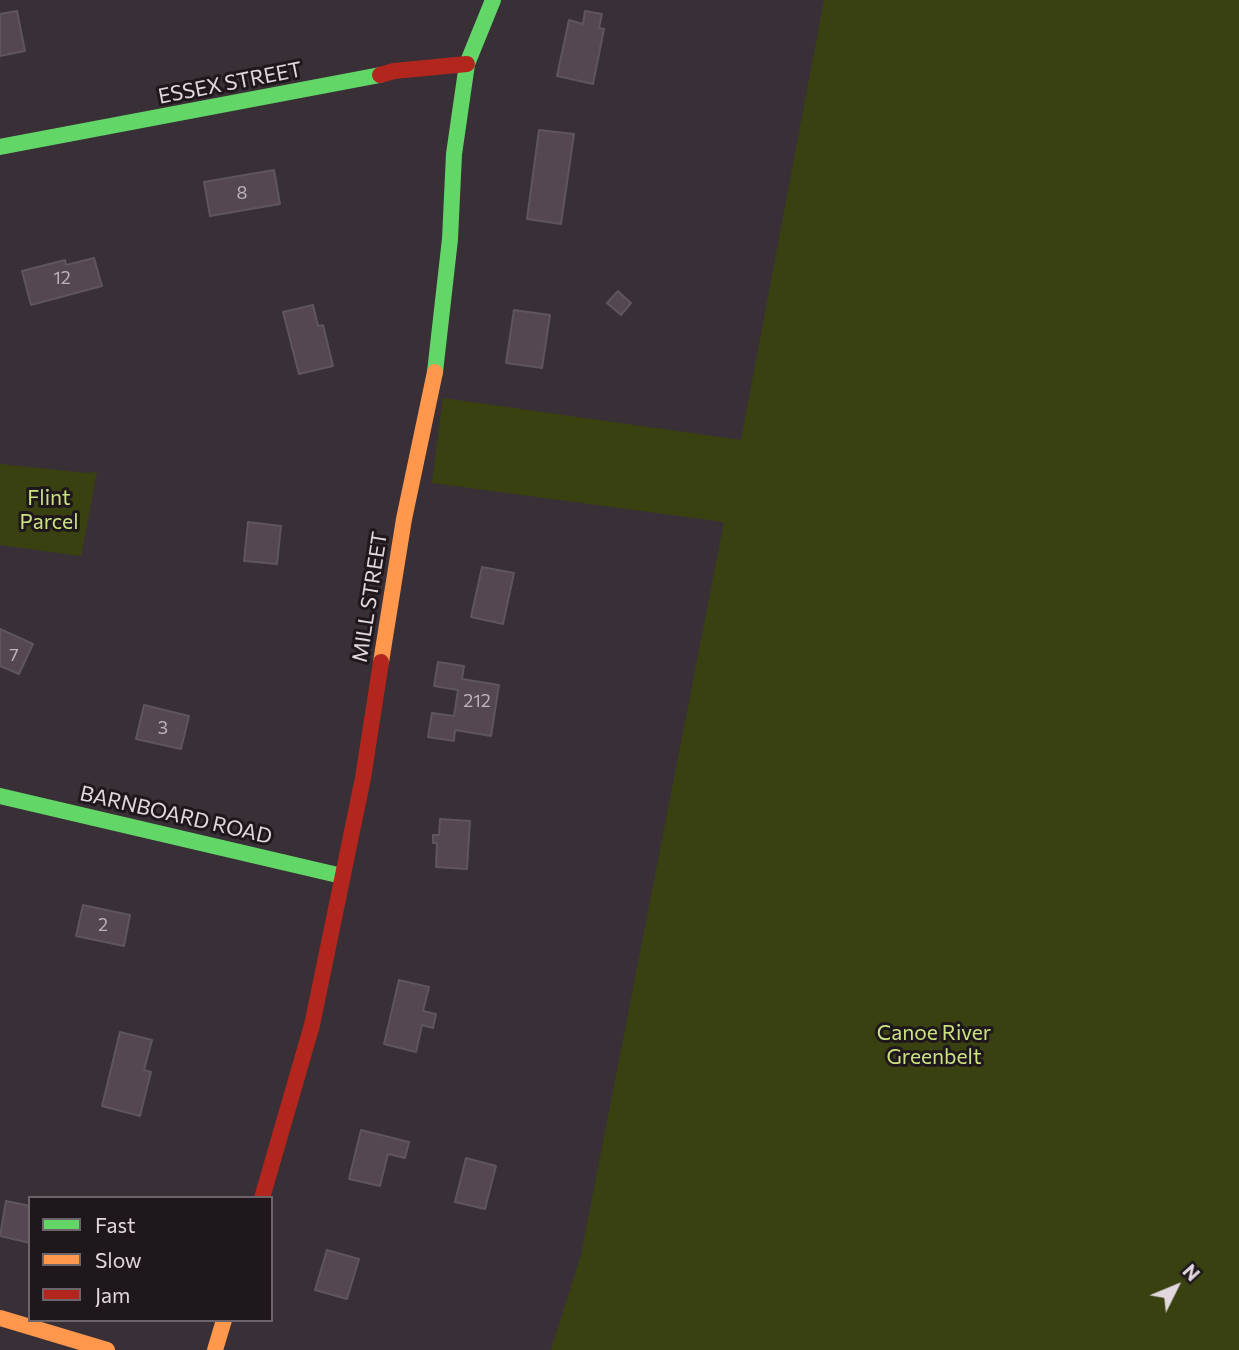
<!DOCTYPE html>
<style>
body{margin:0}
#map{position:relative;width:1239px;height:1350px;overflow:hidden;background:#383036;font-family:Commissioner,sans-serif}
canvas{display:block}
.legend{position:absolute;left:28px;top:1196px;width:245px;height:126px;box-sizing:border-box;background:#1e171c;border:2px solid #6c646a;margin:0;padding:9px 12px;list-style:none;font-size:21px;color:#e2d7df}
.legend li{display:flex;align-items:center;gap:14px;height:35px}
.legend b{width:35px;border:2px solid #6c646a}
.north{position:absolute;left:1141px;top:1252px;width:70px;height:70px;-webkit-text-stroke:5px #1e171c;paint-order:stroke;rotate:47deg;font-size:19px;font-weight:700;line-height:28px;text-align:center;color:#e2d7df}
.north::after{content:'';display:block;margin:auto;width:24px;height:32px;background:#e2d7df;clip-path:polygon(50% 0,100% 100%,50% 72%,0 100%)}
</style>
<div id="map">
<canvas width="1239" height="1350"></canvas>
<ul class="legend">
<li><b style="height:9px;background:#63d668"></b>Fast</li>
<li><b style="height:9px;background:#ff974d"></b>Slow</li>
<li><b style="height:9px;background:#b3261e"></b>Jam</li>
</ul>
<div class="north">N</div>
</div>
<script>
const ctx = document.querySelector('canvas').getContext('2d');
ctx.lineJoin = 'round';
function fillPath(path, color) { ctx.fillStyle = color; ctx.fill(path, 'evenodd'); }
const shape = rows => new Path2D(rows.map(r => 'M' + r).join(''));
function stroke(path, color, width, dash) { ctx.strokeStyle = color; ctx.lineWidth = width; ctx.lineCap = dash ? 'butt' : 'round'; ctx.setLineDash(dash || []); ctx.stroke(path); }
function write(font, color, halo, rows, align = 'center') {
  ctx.font = font + ' Commissioner,sans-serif'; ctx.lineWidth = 6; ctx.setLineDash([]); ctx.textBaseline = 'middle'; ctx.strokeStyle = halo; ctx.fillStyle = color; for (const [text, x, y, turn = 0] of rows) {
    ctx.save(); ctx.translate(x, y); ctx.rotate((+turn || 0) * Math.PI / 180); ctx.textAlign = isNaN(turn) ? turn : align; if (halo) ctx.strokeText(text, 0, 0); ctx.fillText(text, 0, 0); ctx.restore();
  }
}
fillPath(shape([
 [824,0,1239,0,1239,1350,551,1350,581,1255,724,522,432,483,443,398,741,440],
 [0,464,87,473,97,472,81,556,0,545]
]), '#3a4111');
const building = shape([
 [17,11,25,51,0,56,0,14,17,11],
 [585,11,602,14,599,28,604,29,593,84,557,76,569,20,583,24,585,11],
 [539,130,574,134,561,224,527,219,539,130],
 [274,170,280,204,210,216,204,182,274,170],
 [94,258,102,286,31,305,22,271,65,260,66,265,94,258],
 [618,291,631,303,621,315,607,303,618,291],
 [313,305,318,326,323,325,333,366,299,374,283,312,313,305],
 [514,310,550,315,542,368,506,363,514,310],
 [248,522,281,526,277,564,244,561,248,522],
 [482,567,514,573,503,624,471,617,482,567],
 [0,629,33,644,19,674,0,666,0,629],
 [438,662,464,666,462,679,499,685,491,736,455,730,454,741,428,737,432,713,454,716,458,690,434,686,438,662],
 [144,705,189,716,181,749,136,739,144,705],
 [440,819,470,821,467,869,436,867,437,843,433,843,433,835,439,835,440,819],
 [83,905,130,915,124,946,76,936,83,905],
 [399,980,429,987,423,1011,436,1014,433,1028,422,1025,416,1052,384,1044,399,980],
 [120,1032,152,1040,144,1070,151,1072,140,1116,102,1106,120,1032],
 [361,1130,409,1142,405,1158,388,1154,380,1186,349,1179,361,1130],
 [466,1158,496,1166,485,1209,455,1202,466,1158],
 [6,1201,30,1206,30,1243,0,1236,6,1201],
 [327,1250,359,1259,347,1299,315,1290,327,1250]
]);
fillPath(building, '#544751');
stroke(building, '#5e565c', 2);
stroke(shape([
 [0,147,380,75],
 [435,372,450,239,454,154,467,64,493,0],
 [0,796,342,876]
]), '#63d668', 16);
stroke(shape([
 [381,662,404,519,435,372],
 [0,1318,107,1350],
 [215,1350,224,1320]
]), '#ff974d', 16);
stroke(shape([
 [380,75,394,71,467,64],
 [262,1198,312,1025,363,778,381,662]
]), '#b3261e', 16);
write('18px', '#beb3bc', null, [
 ["8",242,193],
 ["12",62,278],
 ["7",14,655],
 ["212",477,701],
 ["3",163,728],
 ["2",103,925]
]);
write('21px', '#e2d7df', '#1e171c', [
 ["ESSEX STREET",230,83,-11],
 ["MILL STREET",370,597,-81],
 ["BARNBOARD ROAD",176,815,13]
]);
write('21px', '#cce381', '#1e171c', [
 ["Flint",49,498],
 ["Parcel",49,522],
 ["Canoe River",934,1033],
 ["Greenbelt",934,1057]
]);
</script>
